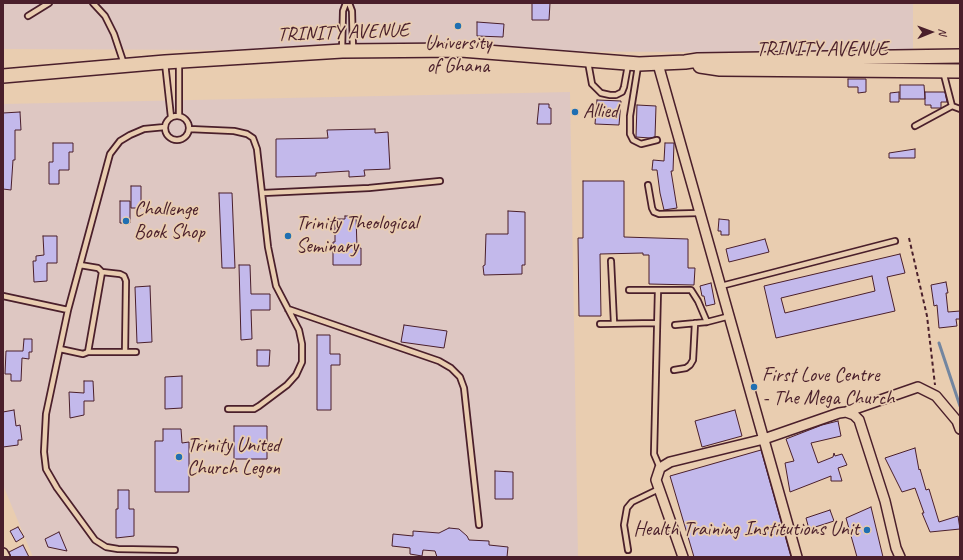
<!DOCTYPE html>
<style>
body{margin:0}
#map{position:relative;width:963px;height:560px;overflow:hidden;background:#e9cdb0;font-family:Caveat,sans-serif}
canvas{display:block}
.frame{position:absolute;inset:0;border:4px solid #4a1f2b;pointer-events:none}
.north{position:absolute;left:911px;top:12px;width:40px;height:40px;-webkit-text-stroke:3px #e9cdb0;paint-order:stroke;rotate:89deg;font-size:11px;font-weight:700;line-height:16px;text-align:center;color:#4a1f2b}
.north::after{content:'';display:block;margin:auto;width:14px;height:18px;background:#4a1f2b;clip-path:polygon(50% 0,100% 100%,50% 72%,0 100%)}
</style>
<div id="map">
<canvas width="963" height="560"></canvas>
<div class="frame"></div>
<div class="north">N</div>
</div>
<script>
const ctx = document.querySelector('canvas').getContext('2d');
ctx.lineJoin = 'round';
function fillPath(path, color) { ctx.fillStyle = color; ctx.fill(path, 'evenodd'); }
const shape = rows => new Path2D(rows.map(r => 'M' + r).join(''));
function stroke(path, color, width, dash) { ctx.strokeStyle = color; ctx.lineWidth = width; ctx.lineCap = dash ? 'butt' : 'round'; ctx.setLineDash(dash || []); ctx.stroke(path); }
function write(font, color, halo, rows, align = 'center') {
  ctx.font = font + ' Caveat,sans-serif'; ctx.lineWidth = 3.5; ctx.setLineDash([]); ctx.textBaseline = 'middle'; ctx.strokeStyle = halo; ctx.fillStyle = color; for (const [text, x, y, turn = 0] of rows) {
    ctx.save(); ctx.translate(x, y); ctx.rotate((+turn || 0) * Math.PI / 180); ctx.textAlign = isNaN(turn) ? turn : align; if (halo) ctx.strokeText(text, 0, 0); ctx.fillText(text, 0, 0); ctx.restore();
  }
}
fillPath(shape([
 [3,3,913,3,913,53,3,49],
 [570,92,578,557,33,557,3,485,3,104]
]), '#dec7c2');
stroke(shape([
 [939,343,960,406]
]), '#7386a0', 3);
const building = shape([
 [532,3,550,3,549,20,532,20,532,3],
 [477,22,504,24,503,37,477,36,477,22],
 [848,79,866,79,866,92,858,93,858,87,848,87,848,79],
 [900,85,924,85,925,99,900,99,900,85],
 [899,92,899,102,890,102,890,93,899,92],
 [925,92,945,92,947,102,941,102,941,108,931,108,931,105,925,105,925,92],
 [597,100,621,101,619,125,595,124,597,100],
 [539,104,549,104,549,108,551,108,551,124,537,124,539,104],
 [637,105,656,106,655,137,650,138,636,137,637,105],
 [20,112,21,130,15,130,15,160,13,160,11,190,3,189,3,113,20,112],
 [375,129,375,133,388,132,390,169,364,170,365,176,349,177,349,171,316,173,316,176,276,177,276,139,328,138,327,130,375,129],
 [53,143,73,143,73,152,69,152,69,170,59,170,59,184,49,184,49,162,53,162,53,143],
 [665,143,674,143,673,171,671,171,677,208,664,210,660,193,657,170,652,170,653,160,664,161,665,143],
 [915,149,915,158,889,158,889,153,915,149],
 [583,181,624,181,624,237,688,239,688,268,695,268,694,285,649,284,649,255,643,255,643,253,600,254,601,316,579,316,578,238,583,238,583,181],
 [131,186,141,186,141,208,131,208,131,186],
 [219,193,232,193,235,268,222,268,219,193],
 [120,201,130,201,130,223,120,223,120,201],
 [508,211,525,212,525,265,522,265,522,274,484,275,483,266,485,265,486,234,508,234,508,211],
 [345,216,356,216,357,248,361,248,361,265,333,265,333,242,335,242,335,219,345,219,345,216],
 [719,219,729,220,729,235,721,235,721,231,718,231,719,219],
 [43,236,57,236,57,263,47,263,47,281,34,282,33,261,36,261,36,256,44,255,43,236],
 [765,239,769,252,729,262,726,249,765,239],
 [900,254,905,273,887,277,895,311,776,338,764,286,900,254],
 [872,276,875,291,785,313,781,298,872,276],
 [239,265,250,265,251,294,270,294,270,310,251,310,252,339,241,340,239,265],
 [946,282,948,293,946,293,948,312,960,311,960,319,956,319,957,326,939,328,937,305,934,306,931,285,946,282],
 [711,283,715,304,706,306,704,296,702,296,700,286,711,283],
 [150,286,152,342,137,343,135,287,150,286],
 [404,325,447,331,444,348,401,342,404,325],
 [317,335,330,335,330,354,340,354,340,365,331,365,331,410,317,410,317,335],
 [24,339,32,339,32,352,29,352,29,359,22,358,21,381,11,381,11,374,5,374,6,351,23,351,24,339],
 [257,350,270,350,269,366,257,366,257,350],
 [182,376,182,408,165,409,165,377,182,376],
 [84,381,93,381,94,401,84,401,84,415,70,418,69,392,84,393,84,381],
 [14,410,16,426,20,425,22,440,18,440,18,445,3,447,3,412,14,410],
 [735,410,742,436,702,447,695,421,735,410],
 [838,421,841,436,811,443,818,463,833,457,834,453,835,456,842,454,847,465,838,468,842,481,831,481,831,476,790,492,785,463,794,461,786,439,822,425,838,421],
 [234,426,267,426,267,459,234,459,234,426],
 [163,429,181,429,182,443,189,442,189,492,155,492,155,441,163,441,163,429],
 [915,448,919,470,920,469,926,490,929,489,939,522,958,516,960,529,930,532,922,513,924,513,915,488,902,492,885,458,915,448],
 [761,450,791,557,694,557,670,476,761,450],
 [495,471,513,472,513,499,495,499,495,471],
 [118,490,129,490,129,509,134,509,134,536,116,538,116,509,118,509,118,490],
 [871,507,883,557,857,557,846,518,871,507],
 [830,510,834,521,809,529,806,518,830,510],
 [18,527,24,537,16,542,10,531,18,527],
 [449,528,459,529,467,536,469,540,489,541,489,545,508,547,507,557,437,557,435,551,423,550,422,556,410,554,410,548,392,546,393,534,413,536,413,531,439,533,449,528],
 [59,532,67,551,48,547,45,539,59,532],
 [23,545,29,557,11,557,9,552,23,545]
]);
fillPath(building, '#c3b9eb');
stroke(building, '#4a1f2b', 1);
const lane = shape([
 [93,3,105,16,114,34,124,64],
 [349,3,352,11,353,49],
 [28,16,49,3],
 [342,50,343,11,346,3],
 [588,62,592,84,601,93,610,95,616,95,622,92,624,87,628,65],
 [165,63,171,117],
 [179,63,179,116],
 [638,66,630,116,630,134,633,140,641,144,657,140],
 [943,71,952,106,960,109],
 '165 128a12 12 0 1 1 24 0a12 12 0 1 1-24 0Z',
 [915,126,952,106],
 [165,127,144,129,130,135,120,141,110,154,68,310,46,414,44,452,46,469,57,488,95,540,106,547,118,549,175,550],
 [189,129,234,131,247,134,253,138,257,149,268,247,276,286,299,330,302,344,302,362,296,375,287,385,259,406,254,409,228,409],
 [648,185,652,208,654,212,659,214,700,213],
 [263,193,369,188,440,181],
 [611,261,614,323],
 [102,272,120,274,124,276,126,281,125,352],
 [721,286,895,241],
 [629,290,691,290,698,301,707,322],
 [658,290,654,454,660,468],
 [3,296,68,310],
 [288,309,439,361,451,368,460,377,464,388,479,525],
 [600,324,657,323],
 [675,325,707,322,730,316],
 [60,349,83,354,88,352,102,272,98,268,80,265],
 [88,352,136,352],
 [674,370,686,368,690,365,693,360,695,323],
 [628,550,624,525,627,508,632,502,659,489]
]);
const street = shape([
 [658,64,797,557],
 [846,412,918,387,936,396,957,421,960,429],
 [3,553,5,557],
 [683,557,656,480,660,468,670,462,764,439,839,413,846,412,854,415,859,420,885,501,896,548,900,557]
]);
const secondary = shape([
 [700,66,720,69,960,71],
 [3,76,165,62,342,51,461,50,639,64,685,62,698,60,960,56]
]);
stroke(lane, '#4a1f2b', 8);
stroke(street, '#4a1f2b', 12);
stroke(secondary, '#4a1f2b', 16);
stroke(shape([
 [909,238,927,316,935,385]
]), '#4a1f2b', 2, [4, 3]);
stroke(lane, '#e9cdb0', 4.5);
stroke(street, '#e9cdb0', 9);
stroke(secondary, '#e9cdb0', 13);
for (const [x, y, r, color] of [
 [458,26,4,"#1f6fb2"],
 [575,112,4,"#1f6fb2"],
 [126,221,4,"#1f6fb2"],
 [288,236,4,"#1f6fb2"],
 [754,387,4,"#1f6fb2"],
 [179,457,4,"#1f6fb2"],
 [867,530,4,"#1f6fb2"]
]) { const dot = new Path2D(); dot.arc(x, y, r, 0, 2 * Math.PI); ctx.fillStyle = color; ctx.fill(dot); stroke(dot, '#e9cdb0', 1.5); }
write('20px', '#4a1f2b', '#e9cdb0', [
 ["TRINITY AVENUE",343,33,-2],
 ["TRINITY AVENUE",822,50]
]);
write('20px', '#4a1f2b', '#e9cdb0', [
 ["University",458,44,"center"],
 ["of Ghana",458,67,"center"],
 ["Allied",583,112],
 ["Challenge",134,210],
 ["Book Shop",134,233],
 ["Trinity Theological",296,224],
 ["Seminary",296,247],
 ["First Love Centre",762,376],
 ["- The Mega Church",762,399],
 ["Trinity United",187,446],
 ["Church Legon",187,469],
 ["Health Training Institutions Unit",859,530,"right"]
], 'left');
</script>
